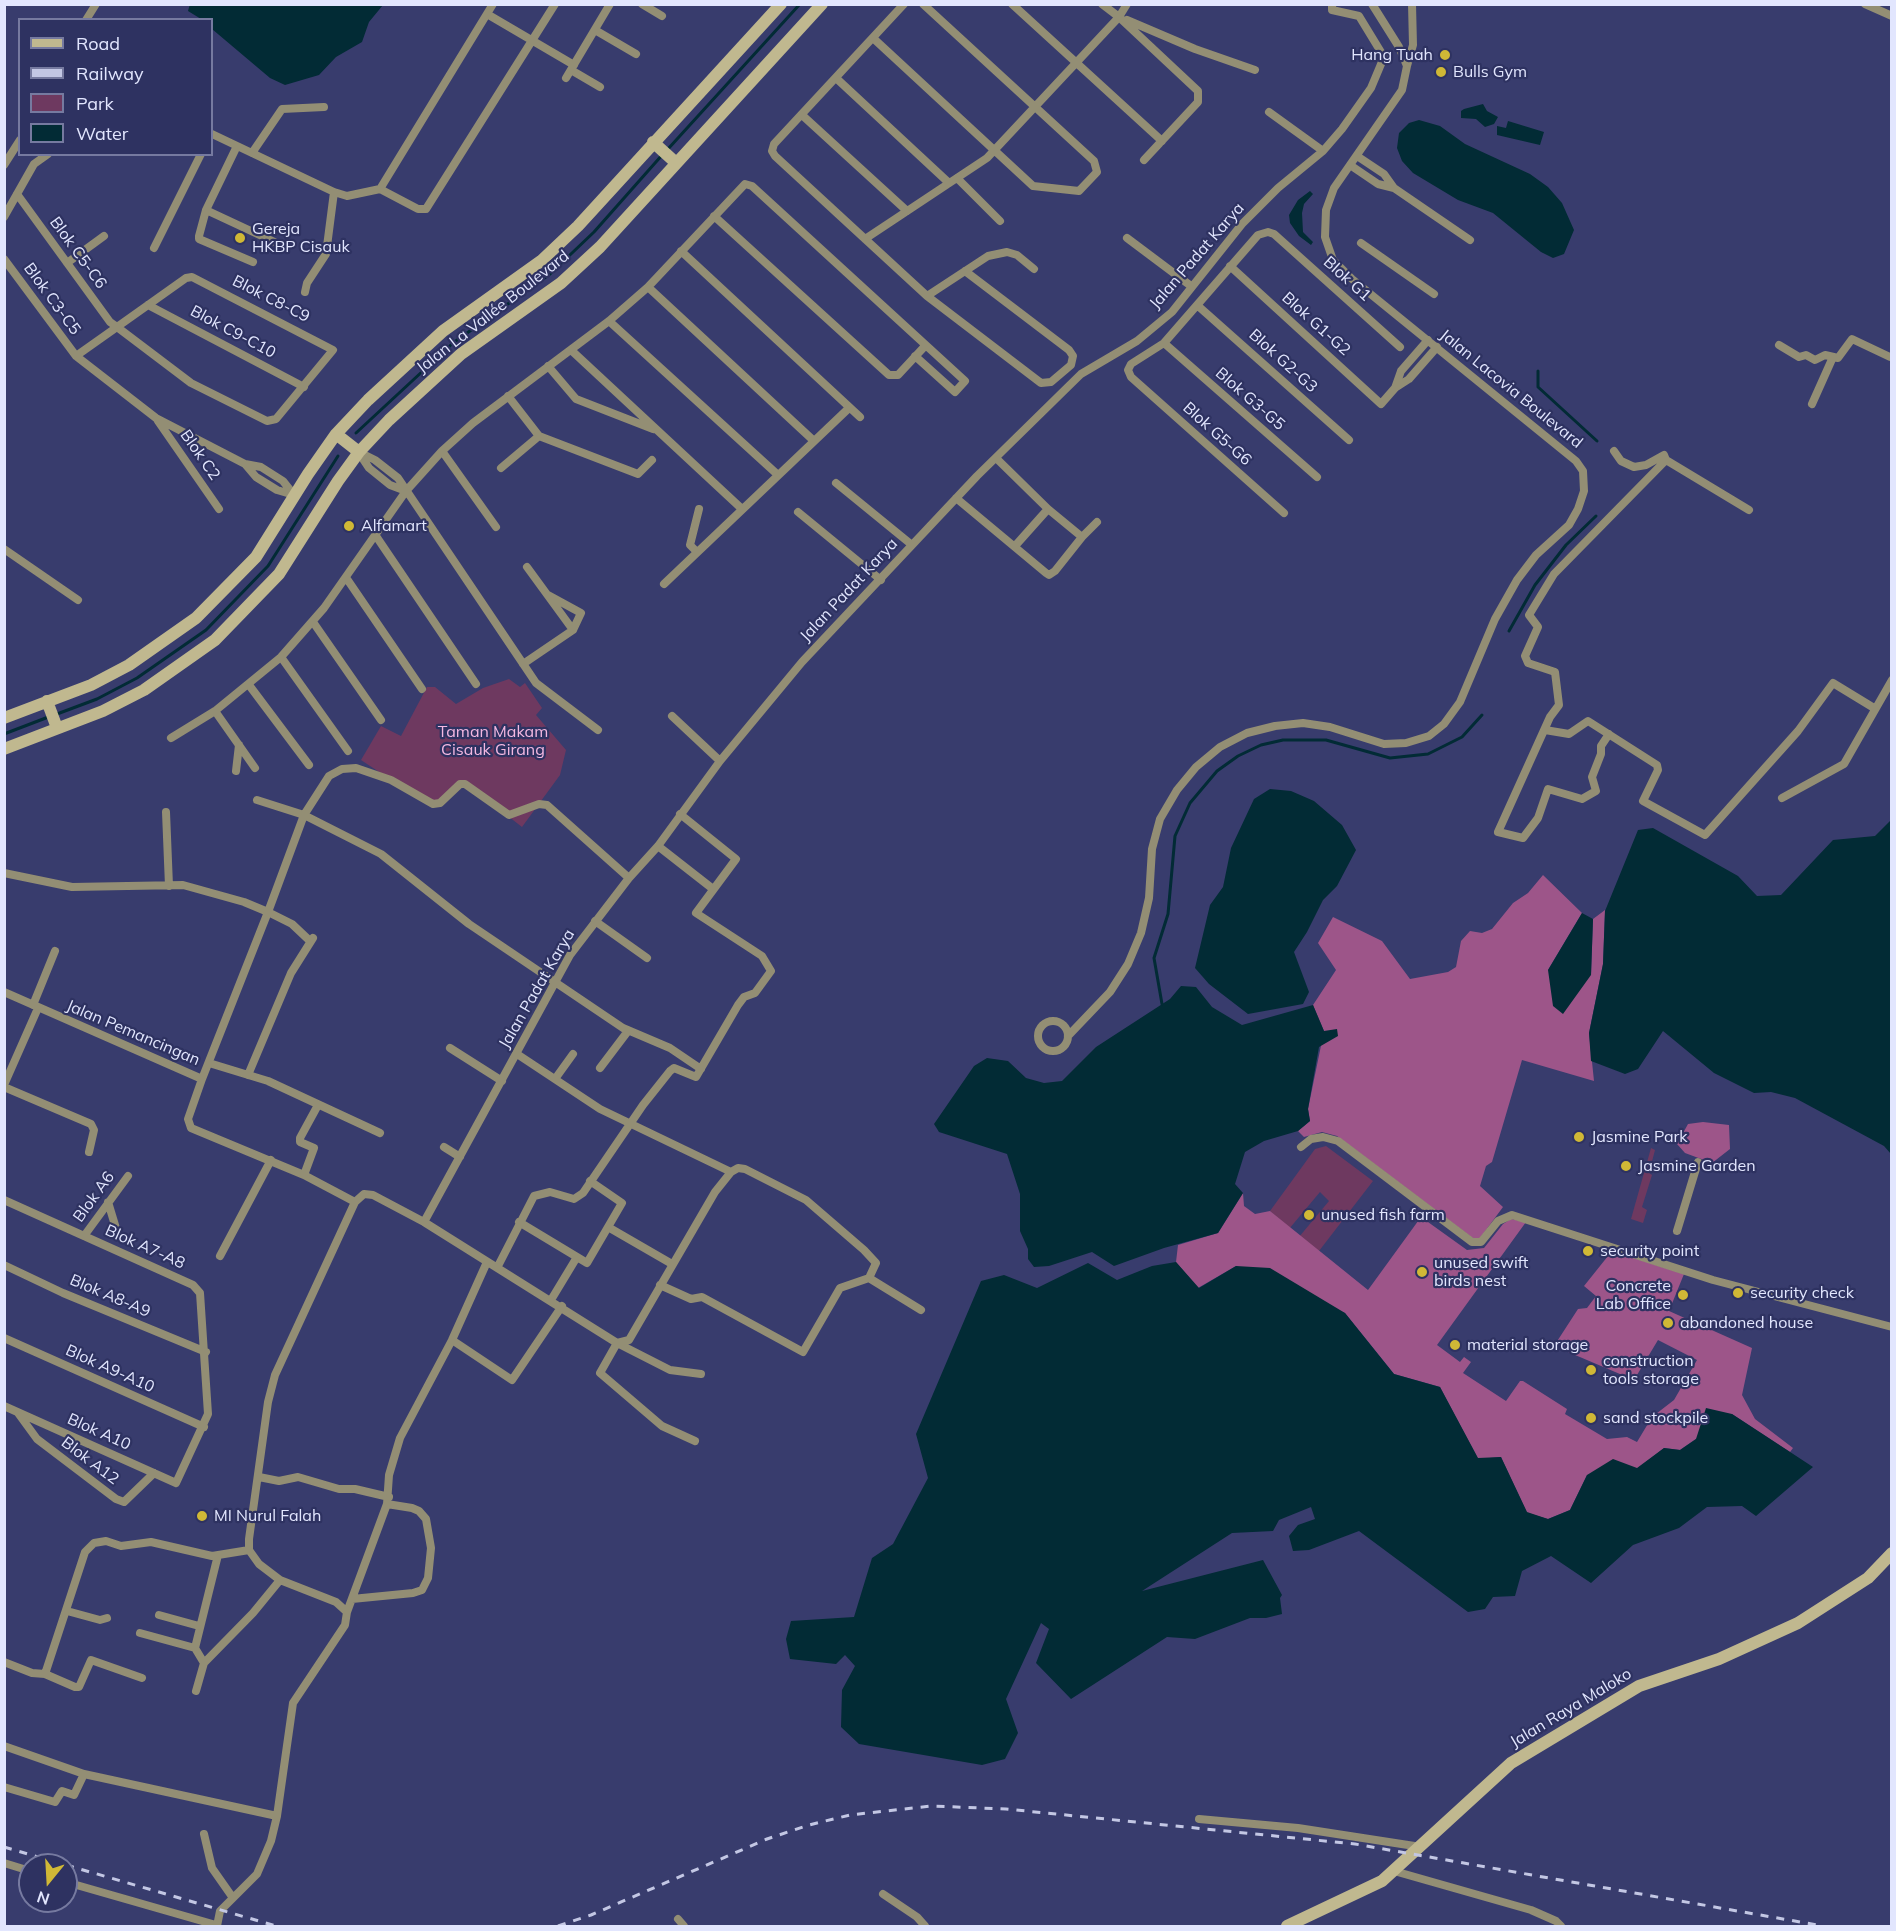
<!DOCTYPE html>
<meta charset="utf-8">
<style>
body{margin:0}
#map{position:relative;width:1896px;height:1931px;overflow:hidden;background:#383c6d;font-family:Mulish,sans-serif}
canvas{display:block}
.frame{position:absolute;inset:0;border:6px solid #e2e6fe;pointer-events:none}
.legend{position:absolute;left:18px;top:18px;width:195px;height:138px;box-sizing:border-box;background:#2e3261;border:2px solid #767aa0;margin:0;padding:8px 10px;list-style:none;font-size:18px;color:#e2e6fe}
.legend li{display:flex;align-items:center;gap:12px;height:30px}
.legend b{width:30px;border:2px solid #767aa0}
.north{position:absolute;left:18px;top:1853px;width:60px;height:60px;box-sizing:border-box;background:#2e3261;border:2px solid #767aa0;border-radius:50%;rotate:198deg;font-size:16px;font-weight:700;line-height:24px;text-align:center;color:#e2e6fe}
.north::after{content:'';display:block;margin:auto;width:21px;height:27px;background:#d0b836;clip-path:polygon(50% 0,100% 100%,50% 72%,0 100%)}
</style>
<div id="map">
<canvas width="1896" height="1931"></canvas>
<div class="frame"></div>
<ul class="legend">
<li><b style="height:8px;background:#c0b88f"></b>Road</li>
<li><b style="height:8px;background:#c3c7e4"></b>Railway</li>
<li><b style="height:16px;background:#6e3960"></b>Park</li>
<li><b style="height:16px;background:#022b35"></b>Water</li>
</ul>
<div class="north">N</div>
</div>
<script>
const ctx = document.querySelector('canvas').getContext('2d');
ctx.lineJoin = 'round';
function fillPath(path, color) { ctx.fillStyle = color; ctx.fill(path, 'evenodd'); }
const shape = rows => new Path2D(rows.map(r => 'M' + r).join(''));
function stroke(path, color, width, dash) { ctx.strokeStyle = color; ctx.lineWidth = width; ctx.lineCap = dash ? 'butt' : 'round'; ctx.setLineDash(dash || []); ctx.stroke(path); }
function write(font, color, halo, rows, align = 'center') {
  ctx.font = font + ' Mulish,sans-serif'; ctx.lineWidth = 4.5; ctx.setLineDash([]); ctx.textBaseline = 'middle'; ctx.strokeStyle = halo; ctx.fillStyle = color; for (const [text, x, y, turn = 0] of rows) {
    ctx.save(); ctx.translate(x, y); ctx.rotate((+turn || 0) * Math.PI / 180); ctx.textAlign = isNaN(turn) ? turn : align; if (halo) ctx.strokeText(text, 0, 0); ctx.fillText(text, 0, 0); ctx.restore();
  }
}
fillPath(shape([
 [509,679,520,687,525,683,542,708,536,715,566,750,560,775,522,827,463,781,432,807,361,760,381,726,401,736,427,687,435,687,456,704,483,688],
 [1326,1146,1373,1181,1319,1251,1299,1237,1329,1201,1320,1192,1289,1229,1270,1211,1315,1149],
 [1651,1148,1655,1150,1649,1173,1652,1175,1642,1207,1647,1210,1643,1223,1631,1219]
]), '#6e3960');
fillPath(shape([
 [1543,875,1582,913,1548,970,1591,975,1593,919,1605,910,1603,964,1589,1033,1594,1081,1522,1060,1492,1162,1486,1166,1480,1186,1503,1207,1480,1238,1474,1239,1337,1136,1322,1132,1304,1137,1298,1131,1310,1121,1308,1109,1324,1031,1313,1005,1336,970,1318,943,1333,917,1382,941,1410,979,1448,972,1456,967,1461,941,1470,931,1482,933,1492,929,1513,903,1528,893],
 [1703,1122,1729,1125,1730,1149,1712,1163,1685,1153,1677,1144,1688,1124],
 [1243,1193,1244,1206,1255,1214,1270,1211,1368,1290,1421,1217,1467,1250,1484,1248,1503,1224,1511,1219,1526,1222,1437,1345,1460,1362,1464,1357,1471,1362,1463,1373,1506,1401,1520,1381,1523,1381,1567,1409,1565,1414,1607,1439,1627,1437,1637,1442,1652,1417,1674,1400,1697,1360,1658,1340,1634,1380,1554,1346,1578,1309,1587,1308,1596,1296,1584,1286,1612,1251,1684,1274,1669,1311,1752,1348,1742,1395,1755,1419,1793,1448,1790,1452,1732,1414,1680,1450,1664,1448,1637,1469,1587,1475,1570,1510,1548,1519,1527,1513,1501,1457,1478,1459,1440,1387,1394,1374,1345,1313,1236,1266,1198,1288,1176,1262,1178,1245,1218,1233]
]), '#9d5589');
fillPath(shape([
 [190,4,383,4,383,5,369,22,362,42,336,57,319,75,285,85,270,78,212,29,212,20,201,19,188,11],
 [1483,104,1487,111,1498,117,1494,124,1485,127,1476,119,1461,118,1461,111,1464,109],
 [1419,120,1440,126,1465,144,1530,174,1548,187,1562,203,1574,230,1564,254,1553,258,1541,252,1493,213,1458,200,1413,173,1402,161,1397,148,1399,133,1409,123],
 [1508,121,1544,132,1540,145,1497,135,1497,126,1506,128],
 [1310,191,1313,194,1304,204,1302,213,1303,232,1313,242,1311,245,1299,236,1290,223,1289,215,1298,200],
 [1270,789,1291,791,1314,801,1342,825,1356,850,1337,886,1323,900,1307,932,1294,952,1309,992,1303,1004,1248,1014,1209,984,1195,968,1210,905,1223,887,1231,848,1254,799],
 [1891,820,1891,1154,1884,1146,1795,1098,1771,1092,1754,1093,1714,1073,1663,1031,1638,1069,1625,1074,1591,1061,1589,1033,1603,964,1605,911,1638,830,1653,828,1738,876,1757,896,1781,895,1833,840,1875,836],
 [1582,913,1593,919,1591,975,1563,1014,1553,1006,1548,970],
 [1181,986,1196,987,1212,1007,1242,1025,1313,1005,1324,1031,1337,1029,1338,1036,1319,1047,1308,1109,1310,1121,1298,1131,1264,1141,1245,1152,1235,1184,1243,1193,1218,1233,1164,1248,1114,1266,1092,1252,1049,1266,1034,1267,1028,1259,1028,1249,1020,1231,1020,1194,1007,1154,939,1132,934,1124,974,1066,987,1058,1008,1061,1026,1078,1044,1083,1062,1081,1096,1047,1170,999],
 [1176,1262,1199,1288,1236,1266,1270,1268,1345,1313,1394,1374,1440,1387,1478,1458,1501,1457,1527,1512,1548,1519,1570,1510,1587,1475,1613,1459,1637,1468,1664,1448,1680,1450,1696,1439,1706,1408,1732,1414,1813,1467,1756,1516,1742,1506,1707,1507,1679,1528,1633,1545,1591,1583,1551,1556,1522,1571,1515,1596,1493,1597,1485,1609,1468,1612,1359,1531,1309,1550,1293,1551,1289,1536,1298,1525,1315,1519,1311,1507,1279,1520,1273,1531,1232,1533,1142,1591,1263,1560,1282,1595,1280,1598,1282,1614,1266,1618,1250,1618,1195,1639,1167,1637,1071,1699,1036,1663,1049,1629,1041,1623,1006,1699,1018,1733,1005,1759,982,1765,859,1744,841,1727,842,1690,855,1666,845,1655,836,1664,790,1659,786,1639,791,1621,854,1617,872,1558,893,1544,928,1478,916,1434,981,1281,1004,1275,1037,1288,1088,1263,1117,1280,1152,1266]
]), '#022b35');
stroke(shape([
 [668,149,800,4],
 [1538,371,1538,387,1597,441],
 [356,433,453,343,550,274,594,232,663,154],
 [1509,631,1535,585,1566,545,1596,516],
 [57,714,97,699,137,678,206,630,268,566,338,456],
 [4,734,51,716],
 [1162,1004,1154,958,1168,914,1175,836,1190,803,1217,771,1238,756,1261,745,1283,740,1326,740,1390,758,1428,754,1462,737,1482,715]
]), '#022b35', 3);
stroke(shape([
 [642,4,662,16],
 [904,4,774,144,772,151,775,156,927,296,1041,383,1051,382,1071,365,1073,356,1069,350,965,271],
 [1012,4,1162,141],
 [1102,4,1119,17,1198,91,1198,102,1144,160],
 [1372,4,1399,47,1407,66,1413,45,1412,4],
 [1865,4,1892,16],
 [487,14,574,65],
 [86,20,96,4],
 [1127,20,1195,49,1255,70],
 [595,30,636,54],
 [873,38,1033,186,1079,191,1097,172,1094,161,923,4],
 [571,70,600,87],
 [566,78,610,4],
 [836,78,949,183],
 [1269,112,1323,151],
 [802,115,907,211],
 [212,134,334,192,347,196,380,189,418,209,426,209,555,4],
 [237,146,206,210,199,236,199,239,253,262],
 [252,153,282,109,324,107],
 [4,165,20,140],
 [1350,165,1378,184,1394,188,1384,174,1357,156],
 [957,178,1000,221],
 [1394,188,1470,240],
 [380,189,493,4],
 [17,194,110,322,117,327,191,383,267,421,276,419,333,350,192,277,186,278,148,305,117,327,76,356],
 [206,210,281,245],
 [714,216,889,375,898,375,925,346],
 [4,217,34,164,48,154],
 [1127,238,1191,286],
 [865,239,987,158,1119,17,1127,4],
 [1361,243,1434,294],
 [154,248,201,154],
 [681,251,860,417],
 [4,259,76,356,156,418,245,464,261,467,283,481,294,495],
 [67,263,104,236],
 [1230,266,1381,404,1395,388],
 [648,287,814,441],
 [305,292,307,283,326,254,334,192],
 [927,296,988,256,1007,252,1017,255,1034,269],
 [148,305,304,387],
 [1197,305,1349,440],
 [609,321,778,475],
 [1428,340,1401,371,1395,388,1409,379,1437,347],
 [1164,343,1317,477],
 [1779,345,1799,357,1806,355,1815,360,1825,355,1838,358,1852,339,1890,357,1892,356],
 [571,350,742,509],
 [548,366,576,399,653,429],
 [508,396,539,436,638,474,652,460],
 [1812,404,1833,357],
 [158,421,219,509],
 [442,451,496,527],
 [1614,451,1621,461,1634,467,1646,465,1664,455,1666,460],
 [359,452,375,460,398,478,536,683,598,730],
 [359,453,369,468,390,485,406,491],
 [245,464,256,477,277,490,294,495],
 [501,468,539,436],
 [836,483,912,545],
 [956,498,1046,573,1049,575,1055,571,1082,537,1048,509,996,458],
 [798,512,881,580],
 [1284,513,1131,377,1128,370,1131,364,1164,343,1258,235,1268,232,1274,234,1400,347],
 [376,536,476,684],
 [1082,537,1097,522],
 [1015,546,1048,509],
 [4,549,78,600],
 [697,552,690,545,699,509],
 [527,567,573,630],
 [347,579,422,689],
 [664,584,849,408],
 [313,622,381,720],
 [281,657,348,751],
 [523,664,573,630,581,613,548,595],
 [249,685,309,765],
 [215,711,255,768],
 [672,716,720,761],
 [1545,730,1569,734,1588,721,1657,765,1658,770,1643,801,1705,835,1798,731,1833,683,1874,708],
 [1609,734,1601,746,1601,754,1592,777,1596,791,1582,799,1548,789,1538,818,1523,838,1498,832,1550,717,1559,705,1555,672,1528,663,1525,656,1538,627,1529,615,1554,574,1666,460,1749,510],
 [171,738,215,711,281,657,324,608,406,491,442,451,473,423,609,321,648,287,745,184,752,186,965,381,955,392,915,356],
 [236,771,239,745],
 [1782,798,1844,764,1892,680],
 [257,800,304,815,381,854,469,924,623,1028,670,1048,701,1069],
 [166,812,169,886],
 [658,846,713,889],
 [4,873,72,887,183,885,244,902,268,912,202,1079],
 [595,921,647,958],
 [310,941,292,924,268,912,304,815,329,776,342,769,356,768,391,780,433,804,440,803,460,784,465,784,509,815,539,804,547,805,629,878],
 [4,992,202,1079,188,1119,191,1128,304,1175,355,1202],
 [33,1005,55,951],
 '1038 1036a15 15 0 1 1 30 0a15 15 0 1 1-30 0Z',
 [1068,1036,1110,992,1128,964,1141,933,1149,898,1152,849,1160,819,1177,790,1196,767,1220,747,1247,733,1275,726,1303,723,1330,727,1384,744,1406,743,1429,736,1444,724,1460,702,1495,619,1517,580,1536,555,1569,525,1578,509,1584,491,1583,471,1576,461,1352,279,1333,260,1325,237,1326,210,1334,188,1402,90,1407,66],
 [450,1048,502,1081],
 [517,1054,600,1109,731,1172,738,1168,745,1169,806,1200,864,1250,876,1263,869,1278,840,1288,803,1352,702,1297,691,1299,660,1285],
 [209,1063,268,1081,380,1133],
 [600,1068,628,1031],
 [248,1075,291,973,313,938],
 [555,1079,573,1054],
 [4,1085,38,1008],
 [4,1087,91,1124,94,1130,89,1152],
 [444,1147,460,1157],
 [1301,1147,1311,1139,1323,1137,1338,1141,1472,1242,1481,1242,1498,1221,1512,1215,1713,1280,1892,1327],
 [304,1175,314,1148,300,1142,300,1138,318,1105],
 [4,1200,193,1285,200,1293,208,1414,176,1483,4,1406],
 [108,1202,118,1235],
 [424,1222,570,955,629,878,658,846,720,761,802,662,977,476,1081,374,1137,341,1172,312,1242,224,1278,188,1323,151,1342,129,1371,88,1384,57,1359,16,1332,10,1332,4],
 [519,1222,587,1263,622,1203,590,1181],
 [608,1227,672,1264],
 [1677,1231,1698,1162],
 [84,1236,128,1176],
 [220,1256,271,1160],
 [4,1265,63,1293,206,1352],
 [497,1268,534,1196,550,1192,574,1199,583,1193,643,1105,670,1071,674,1068,696,1077,738,1005,744,997,755,993,771,971,762,956,696,913,736,859,680,814],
 [869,1278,921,1310],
 [551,1300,577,1257],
 [4,1338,204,1427],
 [452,1340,512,1380,562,1306],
 [18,1413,37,1439,116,1499,124,1502,154,1473],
 [695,1441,662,1426,600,1373,617,1343,670,1370,701,1374],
 [259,1477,279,1481,298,1477,339,1489,355,1489,389,1497],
 [352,1599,413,1593,422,1590,428,1578,431,1548,426,1519,419,1511,412,1508,387,1504],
 [67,1611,100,1620,107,1618],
 [347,1612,387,1504,389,1475,400,1438,452,1340,487,1262],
 [159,1615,199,1626],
 [140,1633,195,1648],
 [4,1662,32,1673,45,1674,85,1552,94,1543,106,1541,121,1546,151,1542,212,1556,249,1550],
 [204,1663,195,1648,218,1555],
 [45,1674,75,1687,79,1687,91,1660,142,1678],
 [196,1691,204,1663,253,1613,280,1580],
 [4,1746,84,1774,277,1816],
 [4,1787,55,1802,62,1791,74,1795,84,1774],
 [1199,1819,1298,1828,1421,1847],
 [204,1834,212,1868,233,1898],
 [4,1863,30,1871],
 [1394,1871,1531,1910,1556,1921,1561,1926],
 [66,1882,216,1925],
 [883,1894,917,1917,925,1926],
 [678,1919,684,1926],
 [217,1926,220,1911,257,1874,271,1841,277,1816,293,1703,345,1625,347,1612,336,1602,280,1580,259,1564,249,1550,249,1539,268,1402,275,1375,355,1202,364,1194,373,1195,424,1222,617,1343,629,1340,715,1192,731,1172]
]), '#938e74', 8);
stroke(shape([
 [653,142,675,162],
 [336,434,359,452],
 [47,701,57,728],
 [4,718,91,685,129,665,196,618,256,557,308,474,336,434,368,400,443,331,541,261,578,226,781,4],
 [4,749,103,711,144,690,215,640,279,574,338,481,359,452,389,420,461,354,561,283,600,247,822,4],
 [1287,1926,1382,1881,1511,1763,1639,1686,1719,1659,1798,1623,1868,1578,1892,1553]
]), '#c0b88f', 12);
stroke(shape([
 [4,1847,65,1865],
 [66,1865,276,1926],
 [558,1926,591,1915,767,1839,809,1825,850,1815,931,1806,1006,1809,1355,1844,1823,1926]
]), '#c3c7e4', 3, [8, 8]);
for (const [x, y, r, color] of [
 [1445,55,6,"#d0b836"],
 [1441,72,6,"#d0b836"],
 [240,238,6,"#d0b836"],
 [349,526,6,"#d0b836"],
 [1579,1137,6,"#d0b836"],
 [1626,1166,6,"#d0b836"],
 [1309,1215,6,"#d0b836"],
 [1588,1251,6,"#d0b836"],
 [1422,1272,6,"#d0b836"],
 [1738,1293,6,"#d0b836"],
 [1683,1295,6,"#d0b836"],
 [1668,1323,6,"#d0b836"],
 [1455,1345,6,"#d0b836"],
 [1591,1370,6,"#d0b836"],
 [1591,1418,6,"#d0b836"],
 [202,1516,6,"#d0b836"]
]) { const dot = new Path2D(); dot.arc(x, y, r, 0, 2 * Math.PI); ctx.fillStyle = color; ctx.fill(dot); stroke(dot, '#2e3261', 2); }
write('16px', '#e2e6fe', '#2e3261', [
 ["Hang Tuah",1433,55,"right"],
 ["Bulls Gym",1453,72],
 ["Gereja",252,229],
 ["HKBP Cisauk",252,247],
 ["Alfamart",361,526],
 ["Jasmine Park",1591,1137],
 ["Jasmine Garden",1638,1166],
 ["unused fish farm",1321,1215],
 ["security point",1600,1251],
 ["unused swift",1434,1263],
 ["birds nest",1434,1281],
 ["Concrete",1671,1286,"right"],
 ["Lab Office",1671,1304,"right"],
 ["security check",1750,1293],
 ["abandoned house",1680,1323],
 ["material storage",1467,1345],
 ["construction",1603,1361],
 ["tools storage",1603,1379],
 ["sand stockpile",1603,1418],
 ["MI Nurul Falah",214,1516]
], 'left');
write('16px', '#e2e6fe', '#2e3261', [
 ["Blok C5-C6",78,253,54],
 ["Jalan Padat Karya",1197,256,-49],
 ["Blok G1",1347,279,42],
 ["Blok C3-C5",52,299,54],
 ["Blok C8-C9",271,299,27],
 ["Jalan La Vallée Boulevard",493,312,-38],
 ["Blok G1-G2",1316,324,42],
 ["Blok C9-C10",233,332,28],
 ["Blok G2-G3",1283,361,42],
 ["Jalan Lacovia Boulevard",1511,389,39],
 ["Blok G3-G5",1250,399,41],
 ["Blok G5-G6",1217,434,42],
 ["Blok C2",200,455,55],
 ["Jalan Padat Karya",849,590,-47],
 ["Jalan Padat Karya",537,989,-60],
 ["Jalan Pemancingan",133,1033,23],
 ["Blok A6",94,1197,-54],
 ["Blok A7-A8",145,1247,24],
 ["Blok A8-A9",110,1296,23],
 ["Blok A9-A10",110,1369,24],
 ["Blok A10",99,1432,24],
 ["Blok A12",90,1461,37],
 ["Jalan Raya Maloko",1571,1708,-31]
]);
write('16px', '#f4b8e1', '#2e3261', [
 ["Taman Makam",493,732],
 ["Cisauk Girang",493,750]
]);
</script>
